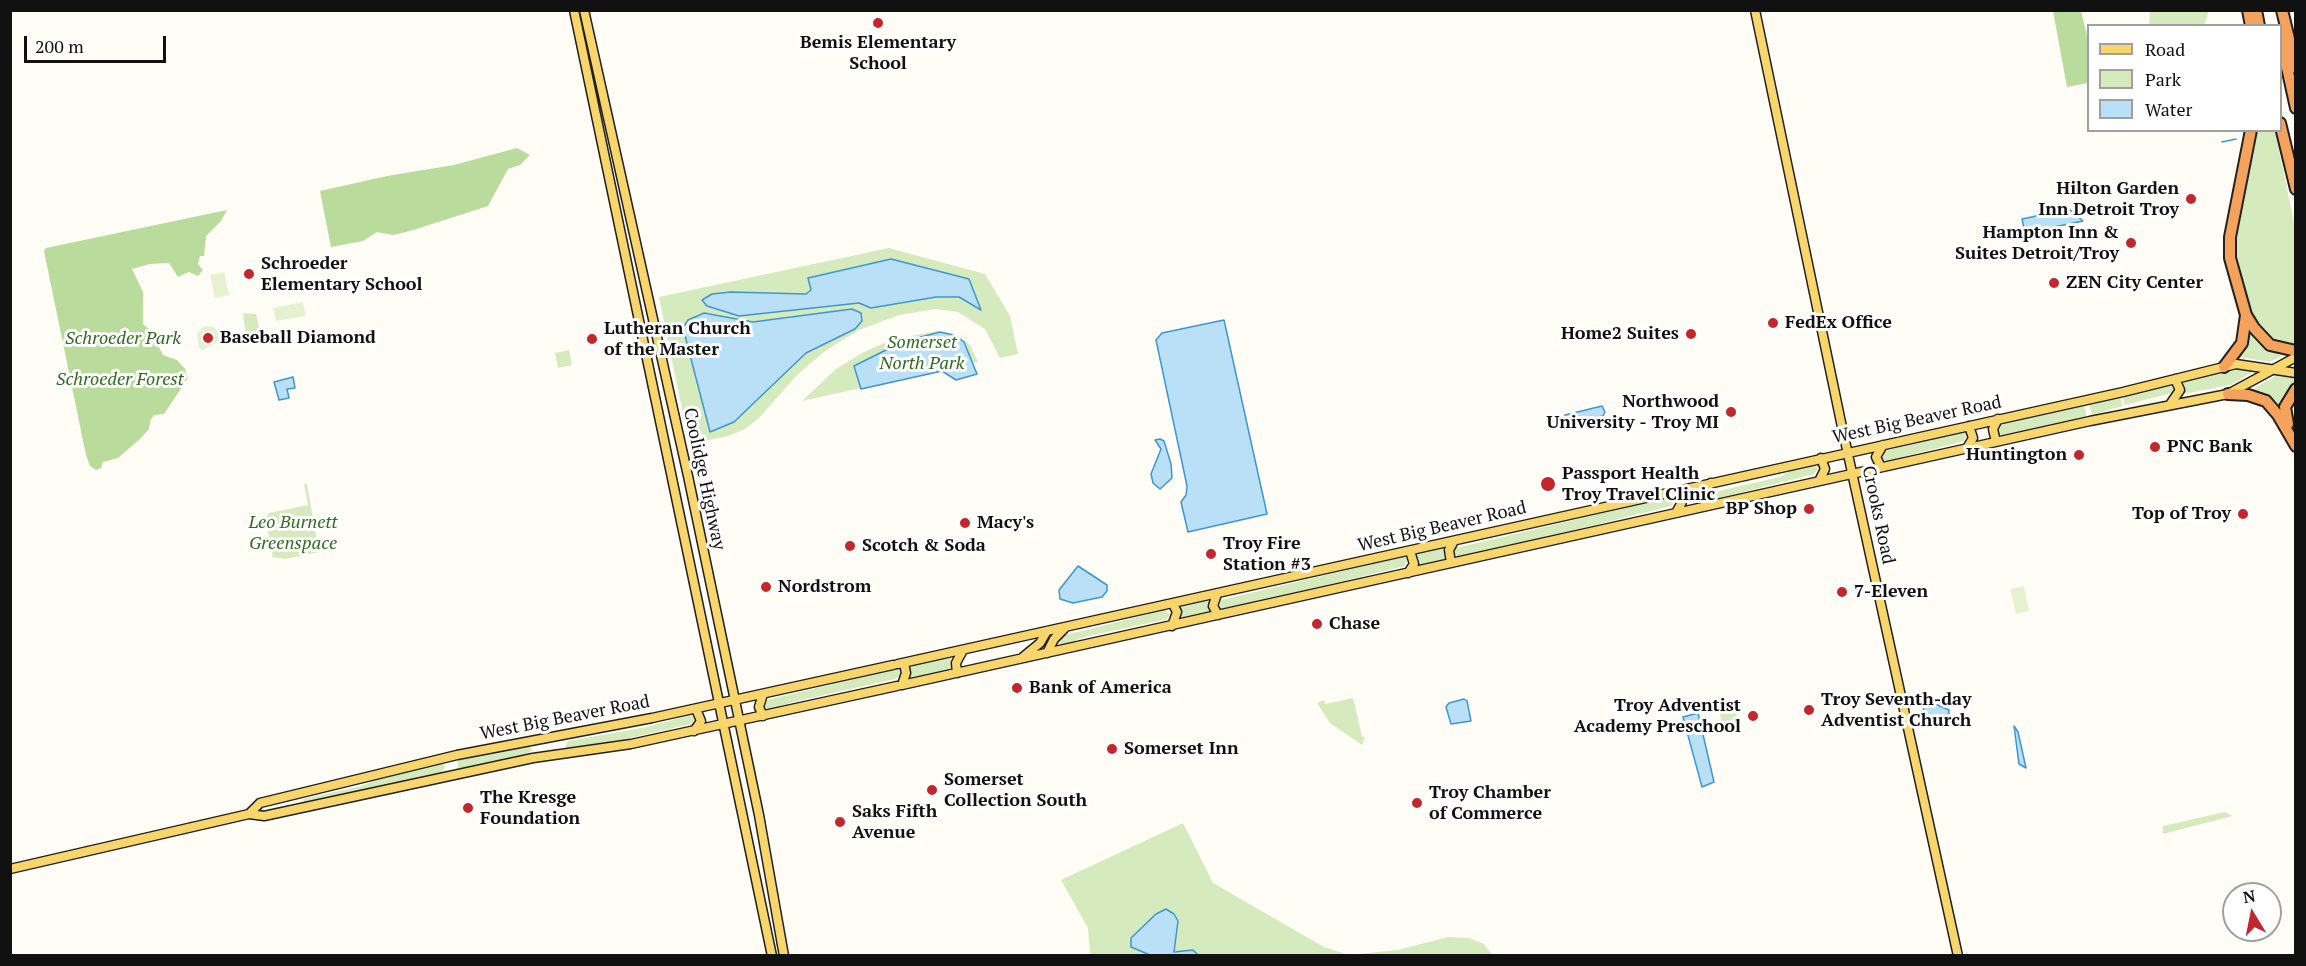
<!DOCTYPE html>
<style>
body{margin:0}
#map{position:relative;width:2306px;height:966px;overflow:hidden;background:#fffdf5;font-family:"PT Serif",serif}
canvas{display:block}
.frame{position:absolute;inset:0;border:12px solid #111;pointer-events:none}
.legend{position:absolute;left:2087px;top:24px;width:195px;height:108px;box-sizing:border-box;background:#fff;border:2px solid #a0a0a0;margin:0;padding:8px 10px;list-style:none;font-size:18px;color:#111}
.legend li{display:flex;align-items:center;gap:12px;height:30px}
.legend b{width:30px;border:2px solid #a0a0a0}
.north{position:absolute;left:2222px;top:882px;width:60px;height:60px;box-sizing:border-box;background:#fff;border:2px solid #a0a0a0;border-radius:50%;rotate:350deg;font-size:16px;font-weight:700;line-height:24px;text-align:center;color:#111}
.north::after{content:'';display:block;margin:auto;width:21px;height:27px;background:#c4262e;clip-path:polygon(50% 0,100% 100%,50% 72%,0 100%)}
.scale{position:absolute;left:24px;top:36px;width:142px;height:27px;box-sizing:border-box;border:3px solid #111;border-top:0;padding-left:8px;font-size:18px;line-height:21px;white-space:nowrap;color:#111;-webkit-text-stroke:4px #fff;paint-order:stroke}
</style>
<div id="map">
<canvas width="2306" height="966"></canvas>
<div class="frame"></div>
<ul class="legend">
<li><b style="height:8px;background:#f9d66b"></b>Road</li>
<li><b style="height:16px;background:#d5ebbd"></b>Park</li>
<li><b style="height:16px;background:#b9e0f7"></b>Water</li>
</ul>
<div class="north">N</div>
<div class="scale">200 m</div>
</div>
<script>
const ctx = document.querySelector('canvas').getContext('2d');
ctx.lineJoin = 'round';
function fillPath(path, color) { ctx.fillStyle = color; ctx.fill(path, 'evenodd'); }
const shape = rows => new Path2D(rows.map(r => 'M' + r).join(''));
function stroke(path, color, width, dash) { ctx.strokeStyle = color; ctx.lineWidth = width; ctx.lineCap = dash ? 'butt' : 'round'; ctx.setLineDash(dash || []); ctx.stroke(path); }
function write(font, color, halo, rows, align = 'center') {
  ctx.font = font + ' "PT Serif",serif'; ctx.lineWidth = 6; ctx.setLineDash([]); ctx.textBaseline = 'middle'; ctx.strokeStyle = halo; ctx.fillStyle = color; for (const [text, x, y, turn = 0] of rows) {
    ctx.save(); ctx.translate(x, y); ctx.rotate((+turn || 0) * Math.PI / 180); ctx.textAlign = isNaN(turn) ? turn : align; if (halo) ctx.strokeText(text, 0, 0); ctx.fillText(text, 0, 0); ctx.restore();
  }
}
fillPath(shape([
 [2150,11,2150,10,2209,11,2204,26,2149,25],
 [2255,131,2275,131,2295,227,2295,345,2276,342,2256,324,2235,254,2236,228],
 [889,248,985,274,1010,316,1018,354,1000,358,985,329,958,312,936,309,899,315,859,330,825,351,798,374,759,418,745,429,728,436,695,443,688,438,659,297],
 [243,313,256,314,261,335,246,338],
 [938,331,962,338,970,345,978,362,802,401,836,369,864,352,894,339],
 [2249,333,2262,345,2281,356,2270,362,2239,357],
 [569,350,572,365,558,368,555,353],
 [2236,369,2255,371,2230,385,2183,394,2182,382],
 [2277,375,2295,378,2295,382,2285,394,2281,413,2248,392],
 [2174,385,2176,390,2172,393,2124,405,2123,396],
 [2121,397,2122,406,2092,415,2089,404],
 [2084,405,2087,417,2003,435,1998,434,2001,425],
 [1962,432,1966,434,1964,441,1887,461,1882,459,1885,451],
 [1814,464,1818,469,1814,474,1715,499,1710,497,1714,492,1780,477,1795,468],
 [304,484,307,484,319,552,285,559,273,557,265,518,269,513,308,505],
 [1671,497,1675,501,1671,506,1542,538,1458,557,1454,554,1456,548],
 [1443,548,1445,560,1417,566,1416,554],
 [1402,557,1407,558,1405,566,1224,610,1219,608,1221,600],
 [1210,600,1210,612,1179,618,1179,606],
 [1165,610,1170,614,1167,619,1088,636,1063,645,1058,643,1060,637,1065,635],
 [951,658,950,670,908,678,909,666],
 [900,668,901,676,895,679,793,702,769,710,765,707,767,700],
 [1353,698,1362,737,1365,737,1362,745,1330,723,1317,703,1324,700,1325,704],
 [1735,707,1738,723,1723,727,1719,710],
 [690,715,695,718,691,724,603,744,569,749,565,747,568,741,647,727],
 [529,746,532,750,529,753,458,771,458,760],
 [443,763,445,767,442,772,304,804,303,799,361,786,391,774],
 [2225,812,2232,816,2163,834,2163,826],
 [1183,823,1213,883,1324,947,1349,955,1398,950,1448,937,1469,938,1484,944,1492,955,1090,955,1088,928,1061,880]
]), '#d5ebbd');
fillPath(shape([
 [2053,11,2081,11,2088,40,2088,83,2067,87],
 [517,148,530,155,520,165,508,169,488,206,410,231,393,235,377,232,363,241,331,247,320,191,387,176,454,165],
 [227,210,221,221,206,236,204,256,200,256,198,264,203,270,198,276,189,272,178,277,169,263,150,264,132,269,143,292,143,324,150,330,163,355,177,360,185,369,188,378,164,414,154,415,150,421,149,429,140,439,118,458,103,462,101,468,96,470,90,466,86,455,44,251,46,248]
]), '#b9dc9c');
fillPath(shape([
 [224,272,229,295,215,298,210,275],
 [303,302,306,316,276,321,273,308],
 [204,326,214,327,218,332,218,342,203,350,199,348,197,334],
 [2024,586,2029,611,2016,614,2010,589]
]), '#e6f2cf');
const water = shape([
 [2069,209,2083,221,2025,233,2022,219,2069,209],
 [891,259,969,279,981,310,959,297,936,297,871,308,859,303,739,316,707,306,702,300,712,294,731,292,806,294,811,290,808,278,891,259],
 [852,309,861,313,862,321,855,329,806,353,734,422,710,432,683,328,688,320,704,313,753,322,852,309],
 [1224,320,1267,514,1188,532,1181,502,1186,495,1187,486,1156,340,1162,333,1224,320],
 [940,332,954,335,964,342,977,374,956,380,942,371,861,389,854,366,902,342,940,332],
 [293,377,295,388,287,389,289,398,279,400,274,382,293,377],
 [1602,406,1605,412,1603,416,1568,424,1564,422,1565,415,1602,406],
 [1160,439,1164,441,1171,464,1172,478,1160,489,1153,483,1151,474,1161,449,1155,440,1160,439],
 [1078,566,1107,585,1107,591,1102,597,1073,603,1060,599,1059,590,1078,566],
 [1464,699,1467,701,1471,721,1451,724,1446,707,1449,703,1464,699],
 [1926,700,1949,710,1949,714,1930,719,1925,716,1923,705,1926,700],
 [1698,713,1714,782,1702,787,1683,717,1698,713],
 [2014,726,2018,732,2026,768,2019,764,2014,726],
 [1166,909,1174,914,1178,921,1174,952,1193,950,1198,955,1150,955,1131,947,1131,938,1156,914,1166,909]
]);
fillPath(water, '#b9e0f7');
stroke(water, '#3f96cf', 1.5);
stroke(shape([
 [2222,142,2236,139],
 [2292,956,2296,955]
]), '#3f96cf', 1.5);
const major = shape([
 [574,10,772,956],
 [584,10,688,476,759,815,784,956],
 [1755,10,1842,427,1958,956],
 [2171,403,2180,390,2175,379],
 [1996,442,1993,429,1998,419],
 [1967,448,1973,438,1969,426],
 [1881,467,1876,457,1883,445],
 [1819,481,1825,469,1821,458],
 [1707,506,1704,493,1711,483],
 [1676,513,1682,502,1677,491],
 [1451,563,1449,550,1454,541],
 [1408,573,1414,564,1410,551],
 [1217,594,1213,606,1218,615],
 [1172,626,1177,612,1173,604],
 [1047,653,1054,639,1064,629],
 [1023,657,1040,643,1047,631],
 [898,664,2123,392,2236,364,2296,373],
 [957,673,956,663,963,650],
 [902,685,2090,421,2228,394,2296,357],
 [902,685,906,673,904,663],
 [763,716,759,707,763,694],
 [694,731,701,721,696,709],
 [249,814,260,803,457,755,652,718,893,665],
 [10,869,249,814,264,816,533,758,631,744,897,686]
]);
const highway = shape([
 [2248,10,2251,26],
 [2256,10,2259,26],
 [2282,10,2296,68],
 [2280,36,2296,108],
 [2280,123,2296,189],
 [2251,130,2230,237,2230,258,2246,315,2254,328,2270,345,2296,351],
 [2224,367,2242,343,2246,315],
 [2228,394,2248,395,2266,401,2278,415,2296,446],
 [2288,424,2285,407,2296,389]
]);
stroke(major, '#222', 11);
stroke(highway, '#222', 14);
stroke(major, '#f9d66b', 8);
stroke(highway, '#f5a25d', 10);
for (const [x, y, r, color] of [
 [878,23,6,"#c4262e"],
 [2191,199,6,"#c4262e"],
 [2131,243,6,"#c4262e"],
 [249,274,6,"#c4262e"],
 [2054,283,6,"#c4262e"],
 [1773,323,6,"#c4262e"],
 [1691,334,6,"#c4262e"],
 [208,338,6,"#c4262e"],
 [592,339,6,"#c4262e"],
 [1731,412,6,"#c4262e"],
 [2155,447,6,"#c4262e"],
 [2079,455,6,"#c4262e"],
 [1548,484,8,"#c4262e"],
 [1809,509,6,"#c4262e"],
 [2243,514,6,"#c4262e"],
 [965,523,6,"#c4262e"],
 [850,546,6,"#c4262e"],
 [1211,554,6,"#c4262e"],
 [766,587,6,"#c4262e"],
 [1842,592,6,"#c4262e"],
 [1317,624,6,"#c4262e"],
 [1017,688,6,"#c4262e"],
 [1809,710,6,"#c4262e"],
 [1753,716,6,"#c4262e"],
 [1112,749,6,"#c4262e"],
 [932,790,6,"#c4262e"],
 [1417,803,6,"#c4262e"],
 [468,808,6,"#c4262e"],
 [840,822,6,"#c4262e"]
]) { const dot = new Path2D(); dot.arc(x, y, r, 0, 2 * Math.PI); ctx.fillStyle = color; ctx.fill(dot); stroke(dot, '#fff', 2); }
write('bold 18px', '#111', '#fff', [
 ["Bemis Elementary",878,43,"center"],
 ["School",878,64,"center"],
 ["Hilton Garden",2179,189,"right"],
 ["Inn Detroit Troy",2179,210,"right"],
 ["Hampton Inn &",2119,233,"right"],
 ["Suites Detroit/Troy",2119,254,"right"],
 ["Schroeder",261,264],
 ["Elementary School",261,285],
 ["ZEN City Center",2066,283],
 ["FedEx Office",1785,323],
 ["Lutheran Church",604,329],
 ["of the Master",604,350],
 ["Home2 Suites",1679,334,"right"],
 ["Baseball Diamond",220,338],
 ["Northwood",1719,402,"right"],
 ["University - Troy MI",1719,423,"right"],
 ["PNC Bank",2167,447],
 ["Huntington",2067,455,"right"],
 ["Passport Health",1562,474],
 ["Troy Travel Clinic",1562,495],
 ["BP Shop",1797,509,"right"],
 ["Top of Troy",2231,514,"right"],
 ["Macy's",977,523],
 ["Troy Fire",1223,544],
 ["Station #3",1223,565],
 ["Scotch & Soda",862,546],
 ["Nordstrom",778,587],
 ["7-Eleven",1854,592],
 ["Chase",1329,624],
 ["Bank of America",1029,688],
 ["Troy Seventh-day",1821,700],
 ["Adventist Church",1821,721],
 ["Troy Adventist",1741,706,"right"],
 ["Academy Preschool",1741,727,"right"],
 ["Somerset Inn",1124,749],
 ["Somerset",944,780],
 ["Collection South",944,801],
 ["Troy Chamber",1429,793],
 ["of Commerce",1429,814],
 ["The Kresge",480,798],
 ["Foundation",480,819],
 ["Saks Fifth",852,812],
 ["Avenue",852,833]
], 'left');
write('italic 18px', '#2f6b1f', '#fff', [
 ["Schroeder Park",123,339],
 ["Somerset",922,343],
 ["North Park",922,364],
 ["Schroeder Forest",120,380],
 ["Leo Burnett",293,523],
 ["Greenspace",293,544]
]);
write('18px', '#111', '#fff', [
 ["West Big Beaver Road",1917,420,-12],
 ["Coolidge Highway",704,479,78],
 ["Crooks Road",1878,515,78],
 ["West Big Beaver Road",1442,527,-13],
 ["West Big Beaver Road",565,718,-11]
]);
</script>
